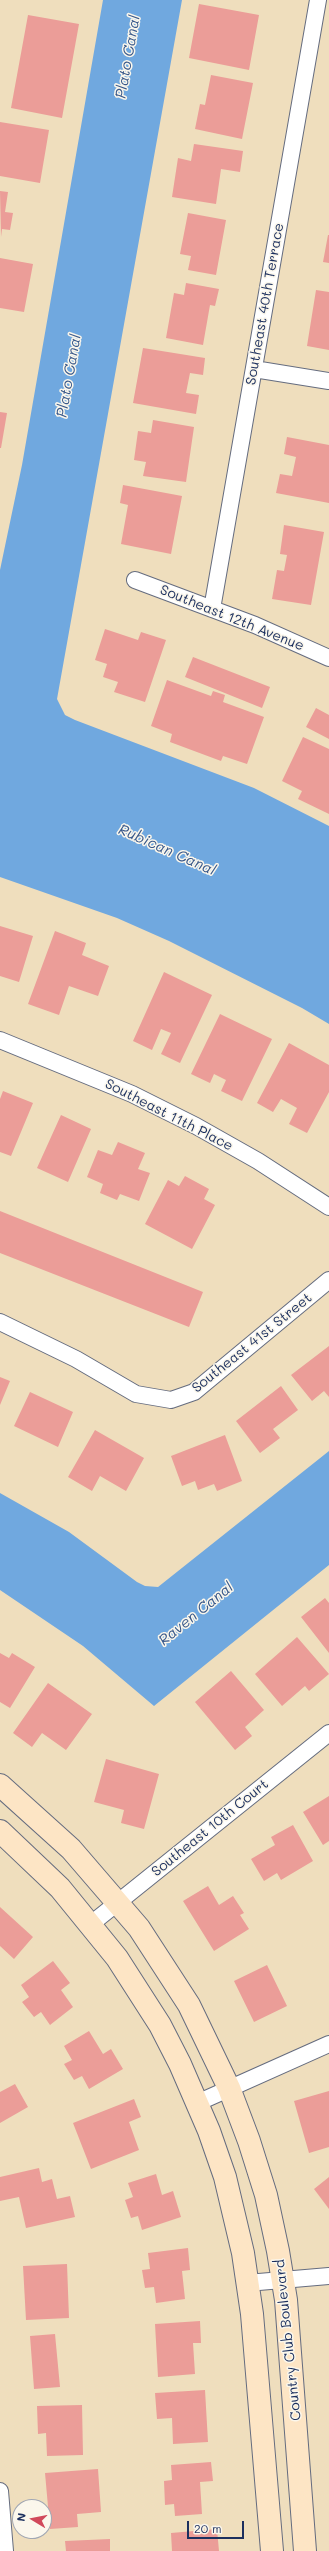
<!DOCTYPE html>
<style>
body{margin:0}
#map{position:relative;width:329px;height:2551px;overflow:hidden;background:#efdebd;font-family:Mali,sans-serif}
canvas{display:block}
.north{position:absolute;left:12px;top:2499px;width:40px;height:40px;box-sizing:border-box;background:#fbf7ec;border:1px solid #a1a7b3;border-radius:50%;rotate:280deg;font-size:11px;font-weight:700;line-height:16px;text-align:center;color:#1b2f5e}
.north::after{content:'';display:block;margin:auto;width:14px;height:18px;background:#d1495b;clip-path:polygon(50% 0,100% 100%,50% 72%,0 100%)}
.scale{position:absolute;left:187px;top:2521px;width:57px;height:18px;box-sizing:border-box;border:2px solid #1b2f5e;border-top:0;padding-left:5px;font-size:12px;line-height:14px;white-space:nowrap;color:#1b2f5e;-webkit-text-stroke:3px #fbf7ec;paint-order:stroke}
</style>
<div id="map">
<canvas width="329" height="2551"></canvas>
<div class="north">N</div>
<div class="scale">20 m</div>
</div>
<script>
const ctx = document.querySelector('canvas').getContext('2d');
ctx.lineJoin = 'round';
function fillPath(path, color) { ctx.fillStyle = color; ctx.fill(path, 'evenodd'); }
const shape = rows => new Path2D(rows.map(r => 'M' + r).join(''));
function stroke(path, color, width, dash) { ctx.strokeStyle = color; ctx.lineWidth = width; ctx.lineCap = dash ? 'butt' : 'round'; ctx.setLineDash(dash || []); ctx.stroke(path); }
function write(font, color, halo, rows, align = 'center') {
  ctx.font = font + ' Mali,sans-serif'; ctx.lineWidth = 3; ctx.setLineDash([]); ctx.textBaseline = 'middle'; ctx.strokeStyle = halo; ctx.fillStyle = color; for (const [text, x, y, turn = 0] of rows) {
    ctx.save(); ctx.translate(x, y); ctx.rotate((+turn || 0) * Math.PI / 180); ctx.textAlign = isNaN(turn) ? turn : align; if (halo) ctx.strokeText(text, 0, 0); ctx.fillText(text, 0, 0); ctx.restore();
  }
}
fillPath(shape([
 [103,0,182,0,57,699,65,715,75,720,254,788,329,826,329,1024,302,1008,169,941,117,918,0,877,0,570,22,465],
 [329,1451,329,1565,154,1706,83,1646,0,1590,0,1493,69,1532,137,1582,145,1586,158,1587]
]), '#70a8df');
fillPath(shape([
 [199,4,259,15,249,70,189,58],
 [28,15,79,24,62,118,11,108],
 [211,75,253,83,242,139,195,129,200,104,205,105],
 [0,122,49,130,40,183,0,176],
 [194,144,243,151,240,172,221,169,216,204,172,197,178,158,191,161],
 [0,191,8,192,5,212,13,213,10,230,2,229,1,237],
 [188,213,226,220,216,275,188,270,191,256,180,254],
 [328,235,329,235,329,263,323,262],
 [0,258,33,264,24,312,0,308],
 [186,283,219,289,215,306,210,305,203,345,166,338,174,293,184,295],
 [316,290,329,292,329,350,307,346],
 [143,348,205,358,203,375,190,373,186,393,199,395,196,414,133,403],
 [0,412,7,413,1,448,0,448],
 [153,420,194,427,186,482,143,476,146,462,134,460,138,431,151,433],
 [287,437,329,445,329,503,276,493,280,474,292,476,296,457,284,454],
 [123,485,182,496,171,554,121,544,128,505,120,503],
 [284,525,324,532,311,605,272,599,277,570,284,571,287,555,280,554],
 [105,629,138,640,141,632,166,640,145,702,114,692,118,682,103,677,107,664,95,660],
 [193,657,270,687,262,708,185,677],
 [167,680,211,696,213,691,225,695,223,702,264,717,247,764,223,756,221,761,170,742,172,734,151,726],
 [316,708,329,715,329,739,306,727],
 [303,737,329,749,329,814,298,799,302,791,282,781],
 [0,926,33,936,19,982,0,976],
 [55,931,86,943,82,955,109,966,98,996,69,986,59,1015,28,1004],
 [164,972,212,995,180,1063,161,1054,171,1033,161,1029,152,1050,133,1041],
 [220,1014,272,1039,242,1101,221,1091,226,1080,214,1074,210,1083,191,1074],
 [289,1043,329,1065,329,1092,307,1133,289,1124,297,1108,281,1099,273,1112,257,1103],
 [3,1091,33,1103,11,1156,0,1152,0,1099],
 [61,1115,91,1129,68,1182,37,1168],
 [118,1142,145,1153,138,1169,150,1173,139,1201,120,1194,117,1200,100,1193,103,1184,87,1177,98,1150,112,1155],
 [185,1176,209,1189,204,1199,215,1205,192,1249,145,1224,168,1180,179,1186],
 [0,1211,203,1292,189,1327,0,1253],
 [329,1346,329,1397,324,1391,312,1401,291,1375],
 [0,1377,10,1381,0,1405],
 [281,1386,298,1410,273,1429,280,1438,260,1453,236,1421],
 [30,1392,73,1412,58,1447,14,1426],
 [95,1430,144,1458,126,1491,100,1476,92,1491,68,1477],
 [225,1435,242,1481,217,1491,214,1484,198,1490,195,1481,182,1486,171,1456],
 [325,1598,329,1603,329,1653,301,1617],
 [297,1637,329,1674,309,1691,305,1686,282,1706,255,1674],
 [0,1653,9,1658,12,1653,35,1667,10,1708,0,1702],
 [231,1671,264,1710,245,1727,252,1736,235,1750,195,1702],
 [48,1683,92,1714,66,1750,42,1733,32,1747,13,1733],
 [106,1759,159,1774,144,1829,121,1823,124,1810,94,1802],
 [329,1796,329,1841,323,1845,303,1812],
 [293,1825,313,1861,281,1880,277,1873,264,1881,251,1859,275,1845,271,1837],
 [208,1886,219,1905,233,1896,244,1913,240,1915,249,1929,214,1951,183,1901],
 [0,1907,33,1937,14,1959,0,1946],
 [53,1961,70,1983,61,1990,73,2007,50,2025,41,2012,34,2017,22,2002,29,1997,21,1985],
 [267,1965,287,2006,254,2022,234,1981],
 [89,2031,103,2054,111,2049,123,2069,89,2089,82,2076,74,2080,64,2064,72,2060,64,2046],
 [15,2084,28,2107,0,2123,0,2092],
 [329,2091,329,2147,309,2153,294,2101],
 [134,2099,141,2117,129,2122,139,2150,91,2169,73,2123],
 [39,2168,42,2182,52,2179,57,2199,70,2196,75,2217,26,2228,19,2197,0,2201,0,2177],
 [156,2174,162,2195,173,2191,181,2217,142,2230,138,2216,131,2218,125,2200,133,2197,128,2183],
 [329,2177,329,2209,314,2189],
 [188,2248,190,2270,182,2271,185,2299,156,2303,154,2287,145,2288,142,2270,150,2269,148,2253],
 [67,2264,69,2318,26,2320,23,2266],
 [200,2321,201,2343,193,2343,195,2374,158,2377,155,2324],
 [55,2334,60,2387,34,2389,30,2336],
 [205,2390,208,2442,173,2444,172,2418,157,2419,155,2393],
 [82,2405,83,2455,47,2456,46,2433,38,2434,37,2406],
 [211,2462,213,2481,200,2482,202,2514,175,2516,174,2504,165,2505,164,2481,172,2480,171,2465],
 [98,2469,101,2512,77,2514,78,2527,50,2529,45,2473],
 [217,2529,219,2551,172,2551,171,2533],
 [110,2539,110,2551,66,2551,65,2541]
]), '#eb9d98');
const street = shape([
 [254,369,329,381],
 [135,580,255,625,329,658],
 [212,609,318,0],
 [0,1040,132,1094,196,1126,258,1161,329,1207],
 [0,1322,76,1359,136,1394,171,1400,194,1392,329,1280],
 [91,1924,329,1733],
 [197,2103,329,2044],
 [247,2283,329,2276],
 [0,2491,5,2551]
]);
const secondary = shape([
 [0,1785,71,1849,139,1928,189,2005,229,2088,249,2141,266,2195,278,2251,286,2300,305,2551],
 [0,1831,60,1888,117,1958,160,2025,180,2064,209,2131,225,2177,243,2253,252,2314,272,2551]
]);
stroke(street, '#656c7f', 18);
stroke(secondary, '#656c7f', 24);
stroke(street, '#fff', 16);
stroke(secondary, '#fde5c5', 22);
write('14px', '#1b2f5e', '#fbf7ec', [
 ["Southeast 40th Terrace",265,304,-80],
 ["Southeast 12th Avenue",232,618,22],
 ["Southeast 11th Place",169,1115,27],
 ["Southeast 41st Street",252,1343,-39],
 ["Southeast 10th Court",210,1828,-39],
 ["Country Club Boulevard",288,2340,-96]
]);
write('italic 15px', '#39598b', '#fbf7ec', [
 ["Plato Canal",128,57,-80],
 ["Plato Canal",69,376,-80],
 ["Rubican Canal",167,850,24],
 ["Raven Canal",196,1614,-39]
]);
</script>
